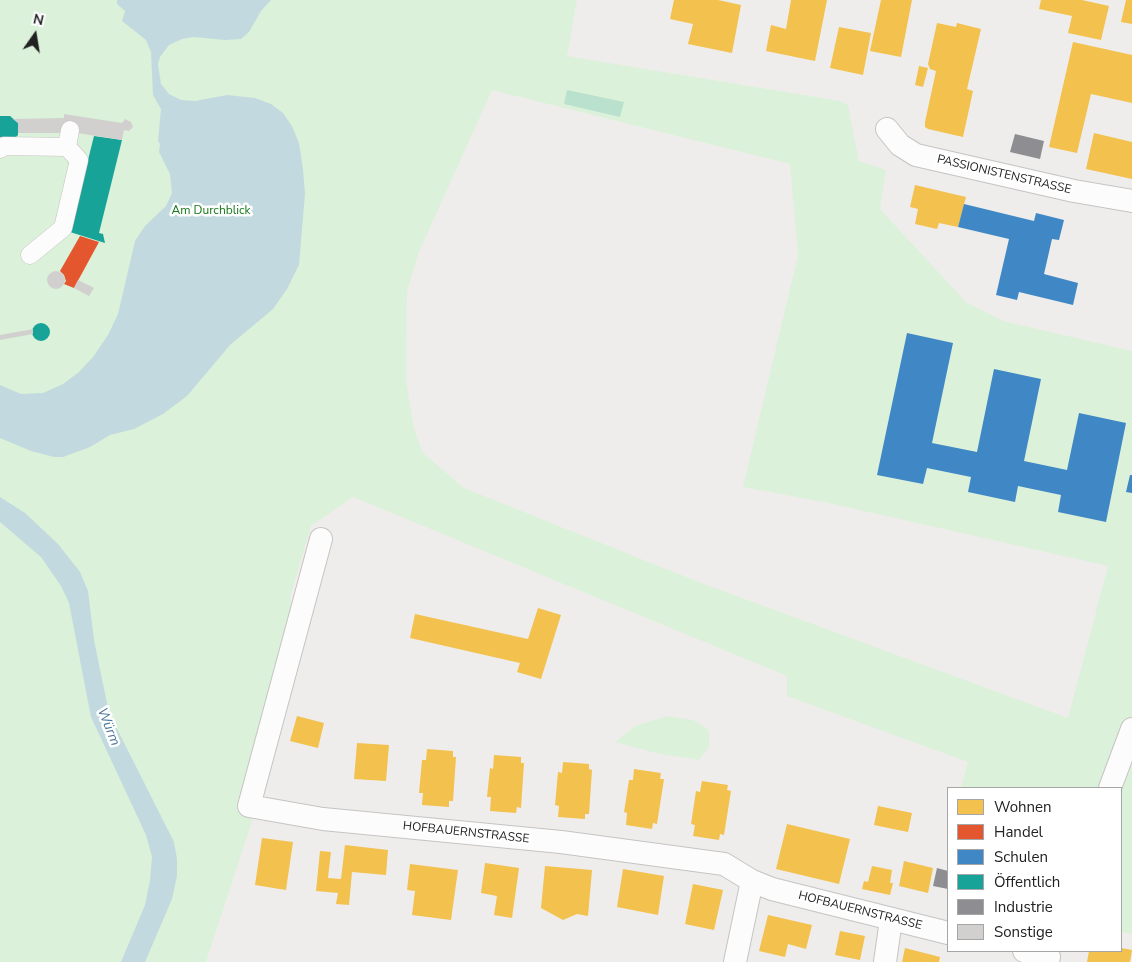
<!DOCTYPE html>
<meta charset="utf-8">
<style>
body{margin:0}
#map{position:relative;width:1132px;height:962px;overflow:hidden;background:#efedeb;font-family:"Nunito Sans",sans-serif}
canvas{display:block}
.legend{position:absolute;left:947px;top:787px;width:175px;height:165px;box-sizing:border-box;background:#fff;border:1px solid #a6a6a6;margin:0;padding:6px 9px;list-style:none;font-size:15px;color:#212121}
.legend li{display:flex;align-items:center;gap:10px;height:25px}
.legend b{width:25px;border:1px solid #a6a6a6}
.north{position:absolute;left:10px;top:10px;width:50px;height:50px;-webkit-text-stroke:4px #fff;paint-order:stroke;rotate:13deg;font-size:14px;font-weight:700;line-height:20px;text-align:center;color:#212121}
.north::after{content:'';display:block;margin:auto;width:18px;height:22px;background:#212121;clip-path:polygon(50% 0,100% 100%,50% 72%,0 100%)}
</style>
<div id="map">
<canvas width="1132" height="962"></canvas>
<ul class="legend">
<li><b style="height:14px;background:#f2c14e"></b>Wohnen</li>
<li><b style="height:14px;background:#e4572e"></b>Handel</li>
<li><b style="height:14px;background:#3f88c5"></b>Schulen</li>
<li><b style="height:14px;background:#17a398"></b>Öffentlich</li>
<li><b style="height:14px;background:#8d8d92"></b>Industrie</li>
<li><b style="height:14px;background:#d2d0ce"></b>Sonstige</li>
</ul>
<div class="north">N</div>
</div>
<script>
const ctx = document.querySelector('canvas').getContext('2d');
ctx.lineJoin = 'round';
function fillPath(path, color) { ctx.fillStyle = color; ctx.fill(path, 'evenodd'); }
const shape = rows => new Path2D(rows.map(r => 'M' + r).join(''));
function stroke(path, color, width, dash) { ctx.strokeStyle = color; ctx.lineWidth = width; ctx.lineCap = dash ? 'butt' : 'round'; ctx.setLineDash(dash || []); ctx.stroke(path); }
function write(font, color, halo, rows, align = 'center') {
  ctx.font = font + ' "Nunito Sans",sans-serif'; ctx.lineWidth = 5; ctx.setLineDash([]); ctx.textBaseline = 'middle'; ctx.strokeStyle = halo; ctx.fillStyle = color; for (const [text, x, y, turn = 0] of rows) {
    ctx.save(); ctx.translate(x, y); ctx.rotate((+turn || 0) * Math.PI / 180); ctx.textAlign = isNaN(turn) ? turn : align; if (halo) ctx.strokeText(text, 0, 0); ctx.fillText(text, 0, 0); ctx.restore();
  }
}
fillPath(shape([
 [0,0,577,0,567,56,840,101,848,105,859,161,886,170,880,209,966,302,1003,321,1132,351,1132,934,1121,932,1121,788,961,788,968,762,787,696,787,676,353,497,311,526,290,597,304,635,256,809,206,962,0,962],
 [492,90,790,164,798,255,743,487,824,502,1108,566,1068,718,696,581,464,488,423,453,414,429,406,380,407,291,419,252],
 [667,716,693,720,709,730,709,747,699,760,660,754,615,742,635,726]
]), '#dbf1da');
fillPath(shape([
 [567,90,624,102,620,117,564,104]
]), '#bae1ce');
fillPath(shape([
 [117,0,271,0,261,11,249,32,241,39,225,40,194,37,182,39,169,45,160,57,158,64,161,84,169,94,181,100,195,101,227,95,255,98,271,104,283,113,292,126,299,143,303,169,305,194,299,265,287,289,273,309,230,345,187,396,163,414,134,429,110,435,90,447,63,457,54,457,31,451,0,438,0,385,21,394,43,393,63,384,79,372,93,357,108,335,118,314,135,241,145,226,166,206,172,193,170,174,159,152,160,144,158,141,161,109,153,95,151,52,146,40,122,21,125,11,117,4],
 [0,497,25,513,58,544,80,572,88,591,94,640,109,713,174,842,177,859,177,876,172,899,145,962,121,962,145,905,150,880,152,857,146,835,91,717,69,603,61,586,41,557,0,522]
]), '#c2dadf');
fillPath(shape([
 [674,0,718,0,741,5,732,53,688,44,693,24,670,19],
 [791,0,827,0,815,61,766,51,771,25,786,29],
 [881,0,912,0,901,57,870,51],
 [1041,0,1082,0,1109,6,1101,40,1068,33,1072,16,1039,9],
 [1126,0,1132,0,1132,24,1121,22],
 [937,23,956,27,957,23,981,29,967,89,973,91,963,137,928,129,925,127,925,122,936,71,930,69,928,64],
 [839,27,871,33,863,75,830,68],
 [1073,42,1132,55,1132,103,1091,94,1077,153,1049,147],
 [919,66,928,68,923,87,915,85],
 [1094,133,1132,142,1132,179,1086,169],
 [915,185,966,197,958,227,939,223,937,229,915,224,918,209,910,207],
 [538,608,561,615,541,679,517,672,520,663,410,638,415,614,528,639],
 [297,716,324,723,318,748,290,741],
 [357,743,389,745,386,781,354,779],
 [427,749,453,751,453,757,456,757,453,801,449,801,449,807,422,805,423,793,419,793,422,760,426,760],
 [494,755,521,757,521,763,524,763,521,808,517,807,516,813,490,811,491,797,487,797,490,768,493,769],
 [563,762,589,764,589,769,592,770,589,814,585,814,585,819,558,817,559,806,555,805,558,772,562,773],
 [634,769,661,773,660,779,664,779,657,824,653,823,652,829,626,825,627,813,624,812,629,780,633,780],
 [702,781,728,785,727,790,731,791,724,835,720,834,719,840,693,836,695,825,691,824,696,791,700,792],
 [878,806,912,813,908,832,874,825],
 [787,824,850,839,839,884,776,869],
 [262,838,293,842,286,890,255,885],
 [345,845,388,850,386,875,352,872,349,905,336,904,338,893,316,891,320,851,331,852,328,878,341,879],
 [904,861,933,868,928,893,899,886],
 [485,863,519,868,512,918,494,915,497,896,481,893],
 [410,864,458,870,451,920,412,915,415,891,407,890],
 [545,866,592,870,588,916,577,914,563,920,541,908],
 [872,866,892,870,890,883,893,883,890,895,862,889,864,881,868,882],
 [623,869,664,876,658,915,617,907],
 [693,884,723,890,714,930,685,924],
 [768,915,812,925,806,949,788,944,785,957,759,951],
 [840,931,865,936,860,960,835,955],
 [905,948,940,957,939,962,902,962],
 [1121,948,1132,950,1130,962,1087,962,1089,951,1121,951]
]), '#f2c14e');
fillPath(shape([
 [80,236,99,242,74,288,64,284,66,281,64,275,60,271]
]), '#e4572e');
fillPath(shape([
 [964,204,1034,221,1036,213,1064,220,1059,240,1052,239,1044,274,1078,283,1073,305,1019,292,1017,300,996,295,1009,239,958,227],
 [907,333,953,343,932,443,977,452,994,369,1041,379,1024,461,1067,470,1079,413,1126,423,1106,522,1058,512,1061,495,1018,486,1015,502,968,492,971,477,927,468,923,484,877,475],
 [1130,475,1132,475,1132,493,1126,492]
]), '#3f88c5');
fillPath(shape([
 [0,116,10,116,18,123,18,135,10,143,0,143],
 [94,136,122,140,99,233,103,234,105,243,70,232],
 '32 332a9 9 0 1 1 18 0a9 9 0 1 1-18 0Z'
]), '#17a398');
fillPath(shape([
 [1015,134,1044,141,1040,159,1010,152],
 [937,868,948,871,948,889,933,886]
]), '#8d8d92');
fillPath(shape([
 [64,114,122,123,125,119,131,122,133,127,129,131,124,130,122,140,77,133,18,133,18,123,13,119,64,118],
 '47 280a9 9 0 1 1 18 0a9 9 0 1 1-18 0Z',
 [78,280,94,288,89,296,74,288],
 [33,329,33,334,0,340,0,335]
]), '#d2d0ce');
const pedestrian = shape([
 [0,149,4,146,67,147,70,130],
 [30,255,63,228,79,160,67,147]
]);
const minor = shape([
 [887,129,900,145,916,155,1074,191,1132,201],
 [321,539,249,806,323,819,561,842,724,864,752,881,772,889,948,933],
 [1110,788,1132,729],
 [1024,951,1049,957],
 [735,962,752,881],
 [885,962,891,920]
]);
stroke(pedestrian, '#c5c4c3', 19);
stroke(minor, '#c5c4c3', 24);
stroke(pedestrian, '#fdfcfc', 18);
stroke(minor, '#fdfcfc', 22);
write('12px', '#212121', '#fff', [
 ["PASSIONISTENSTRASSE",1004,175,13],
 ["HOFBAUERNSTRASSE",466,833,6],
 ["HOFBAUERNSTRASSE",860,911,14]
]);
write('12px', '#167819', '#fff', [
 ["Am Durchblick",211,211]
]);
write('italic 14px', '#4e789a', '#fff', [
 ["Würm",108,727,68]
]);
</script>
